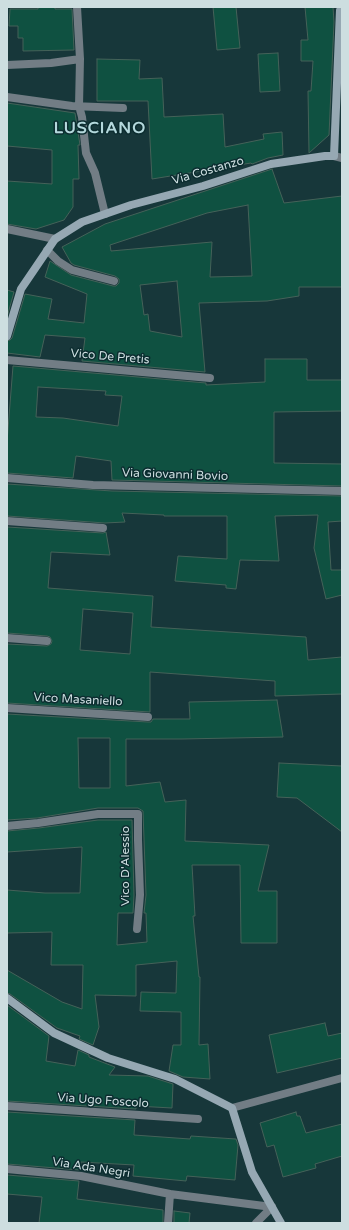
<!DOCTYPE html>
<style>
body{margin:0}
#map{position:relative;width:349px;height:1230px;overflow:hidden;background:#17373a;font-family:"Varela Round",sans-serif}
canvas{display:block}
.frame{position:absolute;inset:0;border:8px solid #cddee0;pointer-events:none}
</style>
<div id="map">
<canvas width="349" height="1230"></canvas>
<div class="frame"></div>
</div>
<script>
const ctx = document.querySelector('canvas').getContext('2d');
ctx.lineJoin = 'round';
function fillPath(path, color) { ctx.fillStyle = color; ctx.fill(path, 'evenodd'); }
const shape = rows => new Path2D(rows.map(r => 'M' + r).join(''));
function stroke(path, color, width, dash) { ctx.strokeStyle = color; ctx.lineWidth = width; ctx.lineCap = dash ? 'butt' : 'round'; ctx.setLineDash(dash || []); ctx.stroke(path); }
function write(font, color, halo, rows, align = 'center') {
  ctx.font = font + ' "Varela Round",sans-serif'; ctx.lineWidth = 3; ctx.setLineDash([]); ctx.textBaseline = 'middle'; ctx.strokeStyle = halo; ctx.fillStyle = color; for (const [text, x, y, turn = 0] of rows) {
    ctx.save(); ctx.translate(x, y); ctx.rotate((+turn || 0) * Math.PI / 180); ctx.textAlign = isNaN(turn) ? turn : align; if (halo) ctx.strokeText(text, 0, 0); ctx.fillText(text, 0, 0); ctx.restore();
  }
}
const building = shape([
 [38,7,55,7,55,9,72,9,74,50,23,51,23,38,18,38,18,26,9,26,10,9,38,9,38,7],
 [213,7,236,7,240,48,217,50,213,7],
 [305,7,333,7,334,22,329,135,309,153,308,91,311,91,313,61,301,61,301,40,308,40,305,7],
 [278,53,280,91,260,92,258,54,278,53],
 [97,59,140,60,139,79,162,78,164,117,223,114,225,147,264,139,263,134,282,132,283,155,268,158,252,164,251,163,152,179,148,101,97,101,97,59],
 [7,103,75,113,80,145,78,145,79,179,73,179,73,207,64,220,36,229,7,224,7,181,52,184,52,150,7,146,7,103],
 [272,169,284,203,342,196,342,287,299,287,299,296,267,301,199,303,205,372,82,361,85,338,45,335,40,357,7,353,7,341,10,340,12,338,25,294,52,299,48,319,84,323,87,294,45,277,50,261,71,275,113,286,116,286,119,283,119,279,115,276,74,265,71,263,62,247,105,224,272,169],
 [248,205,252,276,210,277,212,242,111,251,110,245,207,213,248,205],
 [177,281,182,337,150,331,148,314,144,315,140,285,177,281],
 [7,290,14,292,7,317,7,290],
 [265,359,307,359,307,380,342,380,342,411,274,412,274,463,342,464,342,486,112,480,111,461,76,456,73,478,7,473,7,442,13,366,206,383,206,385,265,382,265,359],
 [38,387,106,391,105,395,122,396,118,426,63,418,36,417,38,387],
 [7,484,112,491,342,496,342,521,328,522,331,570,342,570,342,595,326,599,314,548,318,515,275,516,279,561,240,560,236,589,226,588,226,585,175,581,178,556,227,559,227,516,164,516,164,515,122,513,125,522,105,523,7,516,7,484],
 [7,527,103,533,106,532,110,555,51,552,48,588,153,596,151,627,306,637,308,660,342,657,342,694,275,696,275,681,150,672,150,712,7,703,7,644,47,646,51,644,52,641,50,637,47,636,7,633,7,527],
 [83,609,133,613,130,654,80,650,83,609],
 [277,700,283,737,182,739,126,739,126,786,160,782,165,802,186,800,185,841,269,845,258,891,277,891,277,943,241,943,240,865,192,865,195,916,193,916,199,977,200,977,199,1045,208,1044,210,1079,183,1077,169,1071,173,1045,181,1045,181,1012,140,1011,141,992,176,993,177,961,136,965,136,996,95,995,99,1027,93,1045,79,1039,80,1036,57,1028,10,994,7,993,7,970,62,1002,82,1009,83,965,51,965,52,932,7,933,7,890,45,893,80,893,82,847,7,852,7,831,39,828,98,820,132,820,134,895,133,913,118,913,117,945,147,942,146,913,144,913,146,895,143,811,138,808,98,808,37,818,7,820,7,714,148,722,151,722,153,719,190,719,189,702,277,700],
 [78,738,110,738,110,788,79,788,78,738],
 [279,763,342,766,342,832,297,798,277,797,279,763],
 [7,1005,49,1036,46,1061,75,1066,78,1050,89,1055,89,1057,115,1067,109,1075,148,1076,173,1084,172,1108,136,1106,136,1109,7,1101,7,1005],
 [325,1023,328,1036,342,1033,342,1058,277,1073,269,1035,325,1023],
 [7,1112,135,1120,134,1135,190,1139,191,1136,236,1139,238,1145,235,1180,187,1176,186,1181,133,1176,134,1165,81,1162,80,1170,7,1164,7,1112],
 [296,1112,297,1116,300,1116,306,1133,342,1124,342,1156,315,1164,316,1168,283,1177,274,1145,267,1147,260,1123,296,1112],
 [7,1175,79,1181,77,1199,163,1210,163,1223,39,1223,42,1197,7,1194,7,1175],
 [174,1211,190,1213,189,1223,174,1223,174,1211]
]);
fillPath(building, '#0f5141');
stroke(building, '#456259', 1);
stroke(shape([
 [47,250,58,261,72,270,114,281]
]), '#727d85', 8);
stroke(shape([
 [77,7,80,59,79,106,82,117,86,153,95,173,105,214],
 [7,65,51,63,80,59],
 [7,97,72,106,123,108],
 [334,156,342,158],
 [7,229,55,239],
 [7,360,210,378],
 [7,478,93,485,342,491],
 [7,521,103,528],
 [7,638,47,641],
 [7,708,148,717],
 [7,826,38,823,98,814,138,814,138,840,140,895,137,929],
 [7,1106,198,1119],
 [232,1108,342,1078],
 [7,1169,81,1176,170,1194],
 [168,1223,170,1194,272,1207],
 [256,1223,272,1207]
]), '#727d85', 8);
stroke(shape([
 [7,336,21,289,55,239,82,222,131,205,203,186,271,164,325,156,334,156,340,10,342,9],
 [7,998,54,1033,108,1058,175,1079,232,1108,252,1172,281,1223]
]), '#96a8b3', 8);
write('12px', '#cddee0', '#0c2d30', [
 ["Via Costanzo",208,171,-16],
 ["Vico De Pretis",110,357,5],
 ["Via Giovanni Bovio",175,475,2],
 ["Vico Masaniello",78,700,3],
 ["Vico D'Alessio",126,866,-90],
 ["Via Ugo Foscolo",103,1101,4],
 ["Via Ada Negri",91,1168,9]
]);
ctx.letterSpacing = '1px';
write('bold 16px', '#b4d8dc', '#0c2d30', [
 ["LUSCIANO",100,129]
]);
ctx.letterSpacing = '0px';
</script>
